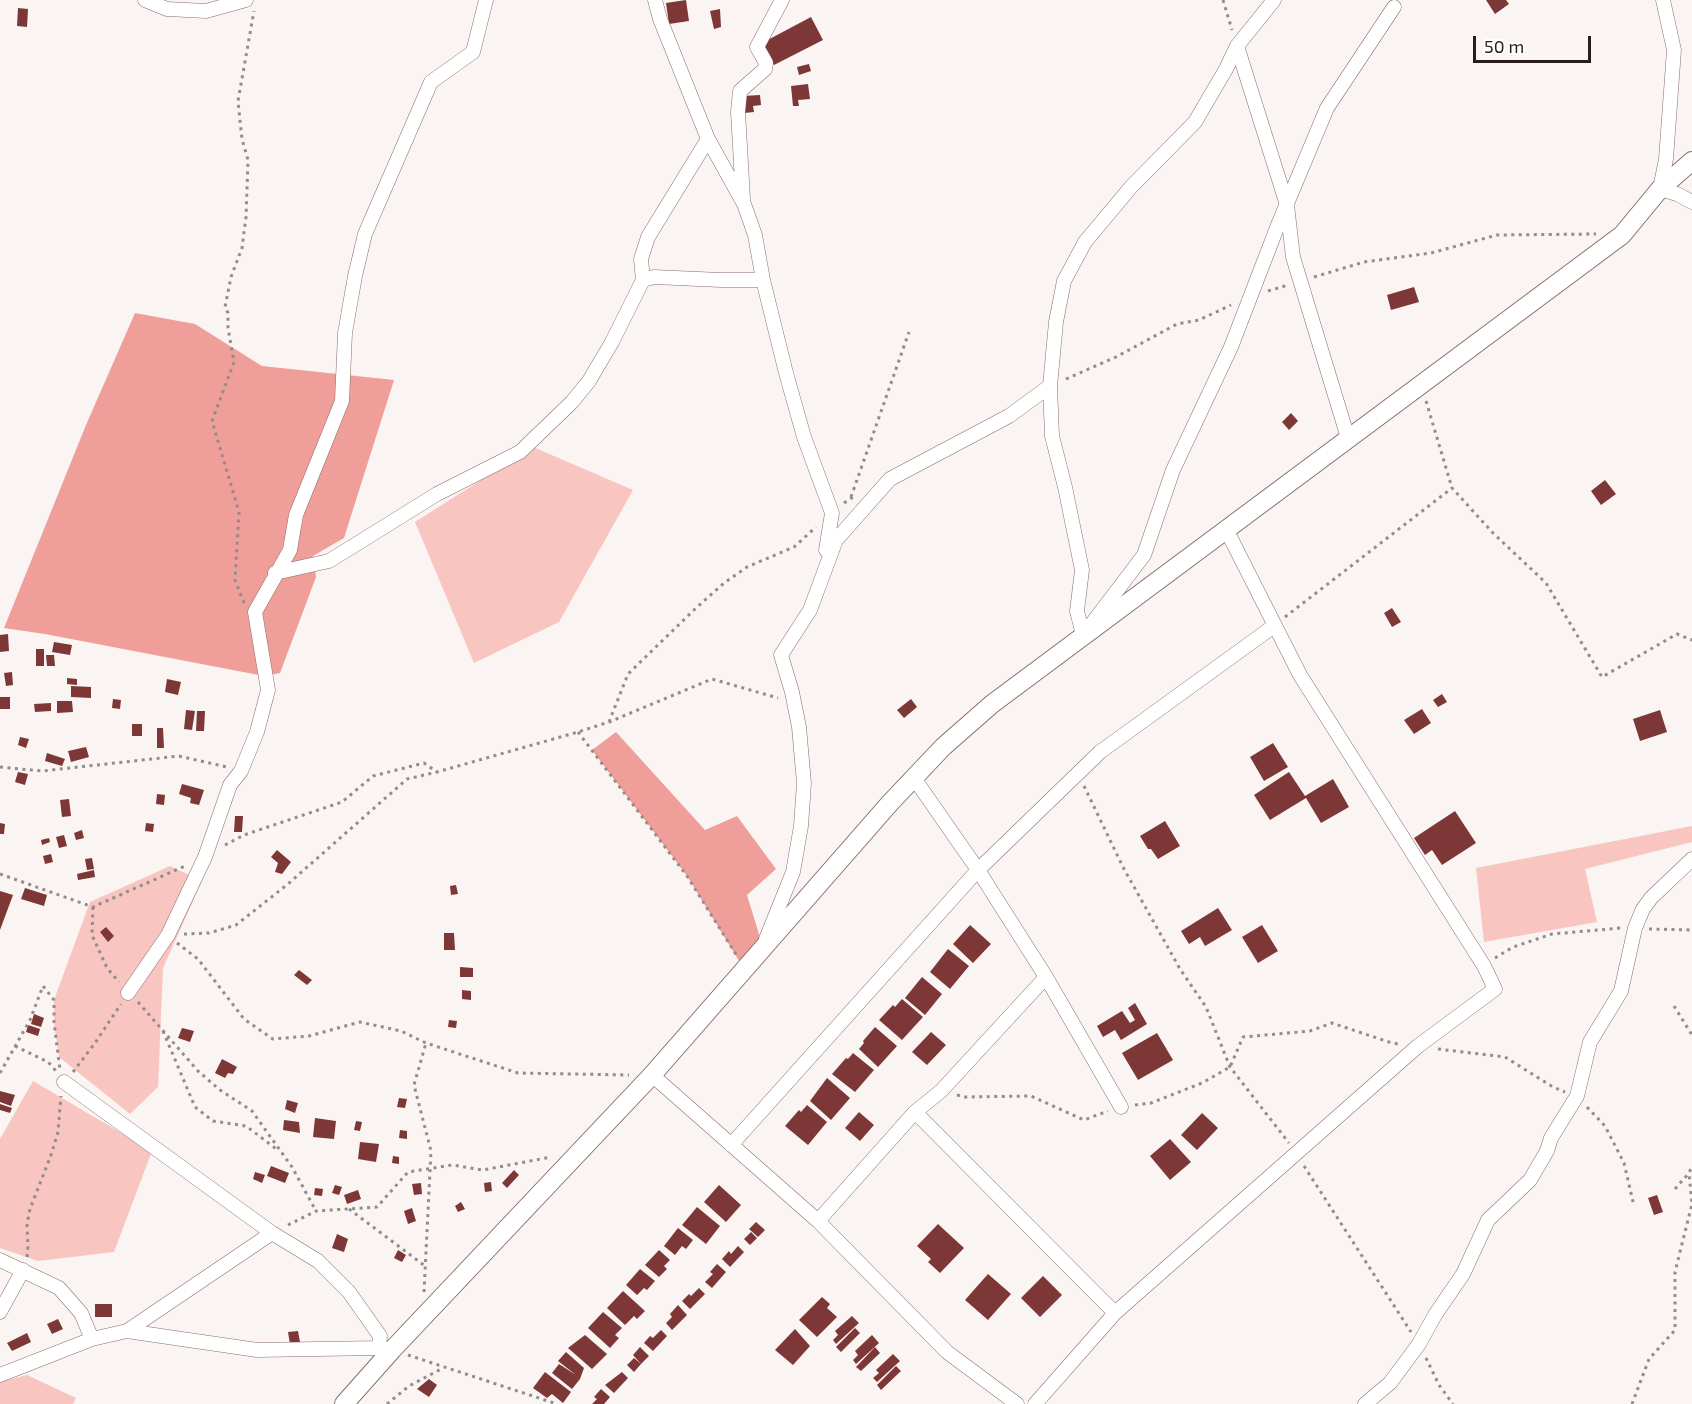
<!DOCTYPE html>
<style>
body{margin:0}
#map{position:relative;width:1692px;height:1404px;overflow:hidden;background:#faf4f3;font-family:"Exo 2",sans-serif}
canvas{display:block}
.scale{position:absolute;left:1473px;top:36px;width:118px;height:27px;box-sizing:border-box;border:3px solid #291d1c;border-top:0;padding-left:8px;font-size:18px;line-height:21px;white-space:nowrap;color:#291d1c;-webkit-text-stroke:4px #fff;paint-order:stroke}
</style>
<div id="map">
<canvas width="1692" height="1404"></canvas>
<div class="scale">50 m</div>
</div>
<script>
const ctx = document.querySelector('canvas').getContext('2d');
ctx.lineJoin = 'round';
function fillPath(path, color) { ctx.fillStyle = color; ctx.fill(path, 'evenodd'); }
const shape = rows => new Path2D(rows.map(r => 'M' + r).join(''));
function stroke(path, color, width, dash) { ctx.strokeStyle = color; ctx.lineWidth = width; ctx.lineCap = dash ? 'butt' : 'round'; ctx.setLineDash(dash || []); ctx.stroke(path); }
fillPath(shape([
 [533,447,633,490,559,622,474,663,415,522],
 [1692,826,1692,842,1585,869,1597,922,1484,942,1476,868],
 [170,866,202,881,163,968,158,1087,130,1114,59,1057,54,1023,54,1000,90,902],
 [33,1081,152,1151,114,1252,38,1261,0,1248,0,1139],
 [27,1375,76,1398,73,1404,0,1404,0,1382]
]), '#f8c5c1');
fillPath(shape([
 [135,313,195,324,262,366,394,380,344,538,313,556,316,577,280,673,264,676,45,634,4,628,86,425],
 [616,732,705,830,737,816,776,869,747,895,763,947,744,969,687,876,592,750]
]), '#ef9e99');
fillPath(shape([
 [686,0,689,21,669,24,666,3],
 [1486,0,1506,0,1509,4,1495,14],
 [18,8,28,9,27,27,17,26],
 [720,9,721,27,714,29,710,11],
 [811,17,823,40,774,65,762,43],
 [809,64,811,71,799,75,797,67],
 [808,84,810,99,798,100,799,106,793,106,791,86],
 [760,95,761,105,753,106,754,112,744,113,743,96],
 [1414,287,1419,302,1391,310,1387,295],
 [1291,413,1298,421,1289,430,1282,422],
 [1605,480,1616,494,1601,505,1591,491],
 [1392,608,1401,622,1392,627,1384,613],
 [8,634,9,651,0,652,0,635],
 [54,642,72,645,70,655,52,652],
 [36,649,44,649,44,666,36,666],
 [46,655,54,655,55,666,47,666],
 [12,672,13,685,6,686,4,673],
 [67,678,77,679,77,685,67,684],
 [167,679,181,682,178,695,165,692],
 [71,686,91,687,91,698,71,697],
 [1442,694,1447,702,1438,707,1433,700],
 [0,697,10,697,10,709,0,709],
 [113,699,121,700,120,709,112,708],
 [911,699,917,707,904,718,897,710],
 [57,701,72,701,73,712,57,713],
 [51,703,51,711,35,712,34,704],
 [1422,709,1431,723,1414,734,1404,720],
 [186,710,195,711,192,730,184,729],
 [1660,710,1667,732,1640,741,1633,719],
 [197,711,205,711,204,731,196,731],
 [132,724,142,724,142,736,132,736],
 [157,728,163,728,164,748,157,748],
 [20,737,29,739,26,748,18,745],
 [1273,743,1288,767,1264,781,1250,757],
 [86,747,89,757,71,762,68,751],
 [47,753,65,759,62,766,45,761],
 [18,772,28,774,25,785,15,782],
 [1289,772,1305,796,1333,779,1349,807,1321,823,1306,798,1270,820,1254,795],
 [182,784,204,790,199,805,190,803,191,798,179,794],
 [157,794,165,795,164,805,156,804],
 [69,799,71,816,62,817,60,800],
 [1455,811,1476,843,1442,865,1432,850,1425,855,1414,838],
 [235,816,243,816,242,832,234,832],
 [1165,821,1180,846,1158,859,1151,849,1148,849,1140,836],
 [0,823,5,824,4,834,0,834],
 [146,823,154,824,153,832,145,831],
 [82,830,84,838,76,840,74,833],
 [64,835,67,846,59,848,56,837],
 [49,838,50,842,42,845,41,840],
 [277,850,291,862,282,874,275,872,278,863,271,857],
 [51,854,53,862,45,864,43,856],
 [92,858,94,869,87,870,85,859],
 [94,870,95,877,78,880,77,874],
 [456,885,458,894,451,895,450,886],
 [25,888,47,895,44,906,21,899],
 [0,891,13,895,0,930],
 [1218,908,1232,930,1205,946,1200,937,1189,944,1181,931],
 [970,925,991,944,973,963,953,944],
 [1262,925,1278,951,1258,963,1242,937],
 [106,927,114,936,108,942,100,932],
 [444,933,454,933,455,950,444,950],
 [948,949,969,966,950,989,930,972],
 [460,967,473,968,473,977,460,977],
 [299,970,312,980,307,985,294,975],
 [922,977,942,994,925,1015,905,998],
 [462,990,471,991,471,1000,462,999],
 [902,999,923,1017,902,1040,879,1020,893,1005,895,1007],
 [1135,1003,1147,1024,1121,1040,1115,1030,1103,1037,1097,1026,1122,1011,1130,1023,1135,1020,1128,1008],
 [34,1014,44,1018,41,1027,31,1024],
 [449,1020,457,1021,456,1028,448,1027],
 [28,1025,40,1029,38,1036,26,1032],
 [875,1027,897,1046,878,1067,859,1049,864,1043,863,1041],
 [182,1028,194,1031,190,1042,178,1038],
 [931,1032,946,1045,927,1065,912,1052],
 [1157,1033,1173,1060,1138,1080,1122,1053],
 [853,1053,874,1070,855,1092,832,1074,846,1058,848,1059],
 [222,1059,237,1067,233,1074,228,1073,225,1078,215,1073],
 [827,1078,850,1098,831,1120,810,1101],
 [0,1091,15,1095,11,1106,0,1102],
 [399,1098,407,1099,405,1108,397,1107],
 [287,1100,298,1103,295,1113,285,1109],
 [0,1104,12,1108,10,1113,0,1110],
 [807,1105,827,1122,808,1145,785,1126,799,1110,801,1112],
 [859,1112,874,1125,860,1141,845,1128],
 [1202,1113,1218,1128,1197,1150,1181,1135],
 [315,1118,336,1121,334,1139,313,1137],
 [284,1120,299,1122,300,1133,283,1130],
 [356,1121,362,1122,360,1131,354,1130],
 [400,1130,407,1131,407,1139,399,1138],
 [1170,1139,1191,1162,1170,1180,1150,1156],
 [360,1142,379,1144,376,1162,358,1159],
 [393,1156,399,1157,399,1164,392,1163],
 [271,1166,289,1173,285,1183,267,1176],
 [514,1170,519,1175,507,1188,502,1183],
 [255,1172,265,1175,262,1183,253,1179],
 [491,1182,492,1191,485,1192,484,1183],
 [421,1183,422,1194,414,1195,412,1184],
 [335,1185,342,1187,339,1195,332,1193],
 [719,1185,741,1205,726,1222,704,1202],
 [315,1188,323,1189,322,1196,314,1195],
 [358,1190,361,1199,347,1204,344,1195],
 [1657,1195,1663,1212,1654,1215,1648,1198],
 [461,1202,465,1209,458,1212,455,1206],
 [697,1207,720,1226,706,1244,682,1225],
 [412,1208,416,1221,408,1224,404,1211],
 [756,1222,765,1230,758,1237,749,1229],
 [938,1224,964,1248,940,1273,928,1262,931,1259,917,1246],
 [678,1228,693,1240,686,1249,682,1246,675,1255,664,1246],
 [751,1232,757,1238,750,1245,744,1239],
 [337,1234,348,1239,344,1252,332,1248],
 [738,1246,744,1252,730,1267,722,1259,729,1251,731,1254],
 [398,1250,406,1255,402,1262,394,1258],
 [659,1250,670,1260,664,1266,667,1269,659,1277,645,1265],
 [717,1264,726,1272,712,1288,705,1282,713,1274,710,1272],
 [640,1269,655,1281,647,1290,644,1288,637,1295,626,1285],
 [988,1274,1011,1294,988,1320,965,1300],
 [1043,1276,1062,1295,1040,1317,1021,1298],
 [699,1288,705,1294,690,1309,682,1301,689,1294,691,1296],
 [623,1291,645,1311,637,1319,634,1316,625,1325,607,1308],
 [822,1297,830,1304,827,1308,837,1317,817,1337,799,1320],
 [95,1304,112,1304,112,1317,95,1317],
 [678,1305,687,1315,672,1330,666,1323,672,1317,670,1314],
 [603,1312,622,1328,615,1335,619,1338,610,1348,588,1328],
 [852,1316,859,1323,836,1344,833,1340,838,1335,835,1331],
 [58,1319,63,1329,52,1334,47,1324],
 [855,1328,860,1333,841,1352,836,1347],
 [795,1329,810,1346,793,1365,775,1350],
 [661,1330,667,1336,653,1351,644,1343,650,1336,653,1338],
 [298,1331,300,1342,290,1344,288,1332],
 [27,1333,31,1342,12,1351,7,1343],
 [585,1335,607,1354,592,1369,568,1348],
 [872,1335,879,1343,856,1364,853,1360,858,1355,855,1351],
 [640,1347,649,1356,641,1364,633,1355],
 [875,1347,880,1353,861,1371,856,1367],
 [566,1352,584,1368,580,1379,572,1389,552,1373,559,1364,576,1375,558,1361],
 [893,1354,900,1361,877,1382,873,1378,879,1373,876,1370],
 [634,1358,641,1364,634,1372,627,1365],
 [896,1366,901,1371,881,1390,877,1385],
 [545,1372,571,1392,563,1403,552,1394,547,1398,533,1388],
 [622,1372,628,1378,614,1393,605,1385],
 [429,1379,437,1385,429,1397,417,1389],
 [601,1389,610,1397,604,1404,592,1404,597,1399,594,1397]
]), '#7d3736');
const street = shape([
 [145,0,167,9,206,11,246,0],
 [655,0,660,19,708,139,744,204,755,235,763,280,786,373,804,437,832,513,826,550],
 [1663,0,1674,50,1666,159,1660,189,1677,194,1692,202],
 [1237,46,1287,205,1293,257,1348,438],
 [743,199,738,112,740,91,765,69,766,63,757,47,782,0],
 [643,280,641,259,648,237,708,139],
 [275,573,329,561,437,494,520,452,572,402,589,381,612,342,643,280,654,277,721,280,763,280],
 [1090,626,1144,555,1173,470,1231,347,1278,225,1327,108,1394,7],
 [1083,635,1077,611,1082,570,1065,487,1052,436,1050,386,1056,322,1064,281,1085,242,1131,187,1195,122,1226,69,1237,46,1274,0],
 [914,778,978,870,1100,752,1274,626],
 [766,939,793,872,801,826,804,783,799,727,792,692,781,655,810,610,836,540,890,479,1009,416,1050,386],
 [128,993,168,935,205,857,230,785,241,771,257,732,268,690,255,612,290,550,296,515,342,401,345,333,355,276,365,234,431,82,473,52,486,0],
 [652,1075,818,1221,947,1352,1017,1404],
 [64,1082,272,1233,318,1261,349,1292,380,1336,379,1348],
 [915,1112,1115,1313],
 [731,1145,978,870,1046,977,1121,1107],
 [818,1221,915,1112,941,1091,1046,977],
 [0,1260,59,1288,81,1313,92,1339],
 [0,1312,23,1270],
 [127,1331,272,1233],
 [0,1375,92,1339,127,1331,257,1350,379,1348,388,1349],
 [1035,1404,1115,1313,1418,1046,1495,989,1484,966,1300,675,1227,531],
 [1365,1404,1390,1383,1419,1344,1435,1315,1463,1274,1488,1220,1530,1180,1547,1151,1551,1138,1577,1096,1590,1042,1621,991,1635,928,1643,909,1651,898,1692,859]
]);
const secondary = shape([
 [344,1404,392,1350,652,1075,890,803,943,747,992,704,1622,235,1660,189,1692,161]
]);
stroke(street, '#896d6a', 15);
stroke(secondary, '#896d6a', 20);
stroke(shape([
 [1223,0,1232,30],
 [1314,277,1364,262,1431,253,1497,235,1596,234],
 [1268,291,1288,285],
 [1066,379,1116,357,1177,324,1199,320,1231,305],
 [1426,401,1452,488],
 [851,497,909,332],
 [844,503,856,495],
 [244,603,235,580,239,512,212,421,234,362,228,328,228,313,225,307,231,277,242,248,246,217,248,160,242,139,238,101,254,11],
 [1285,617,1452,488,1493,533,1546,583,1602,677,1677,634,1692,640],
 [609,722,628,674,695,609,724,583,747,567,794,547,816,527],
 [578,732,687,876,737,956],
 [0,767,42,771,179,756,227,767],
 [1084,786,1124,869,1180,969,1206,1007,1230,1067,1289,1143],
 [225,845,244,835,342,802,373,776,424,763,437,772,578,732,609,722,712,679,778,698],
 [0,874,93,907,185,866],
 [93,907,92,935,107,968,119,982],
 [1649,929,1692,930],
 [184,934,209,933,236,925,288,884,407,779,437,772],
 [177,943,198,959,244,1019,273,1039,309,1036,360,1022,401,1031,426,1043,518,1073,629,1075],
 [1495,958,1513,947,1552,934,1621,928],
 [138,1002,198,1071,220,1090,252,1111,292,1167,316,1211],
 [1674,1006,1692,1035],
 [163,1031,195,1107,213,1121,246,1126,279,1151],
 [15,1046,48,1062,56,1071],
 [1438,1049,1505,1057,1553,1087,1565,1092],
 [73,1072,95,1043,121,1004],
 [0,1073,30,1020,43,986,54,1000,54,1022,60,1070],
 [957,1095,965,1097,1031,1096,1084,1120,1108,1111],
 [1135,1105,1151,1103,1202,1083,1230,1067,1243,1037,1310,1031,1332,1023,1389,1042,1398,1044],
 [1587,1107,1605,1126,1624,1163,1634,1206],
 [1304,1166,1411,1332],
 [1675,1189,1689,1173,1692,1166],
 [349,1209,425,1266],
 [288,1225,316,1211,377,1207,408,1172,452,1165,483,1170,551,1157],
 [27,1257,28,1247,27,1225,30,1209,51,1155,58,1132,61,1096],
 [424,1292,431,1151,414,1085,426,1043],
 [408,1355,557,1404],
 [1426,1358,1439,1385,1453,1404],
 [387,1404,409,1386,443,1368],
 [1632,1404,1649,1359,1675,1330,1675,1272,1692,1204,1689,1173]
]), '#948b8a', 3, [3, 4.5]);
stroke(street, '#fff', 14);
stroke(secondary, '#fff', 18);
</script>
